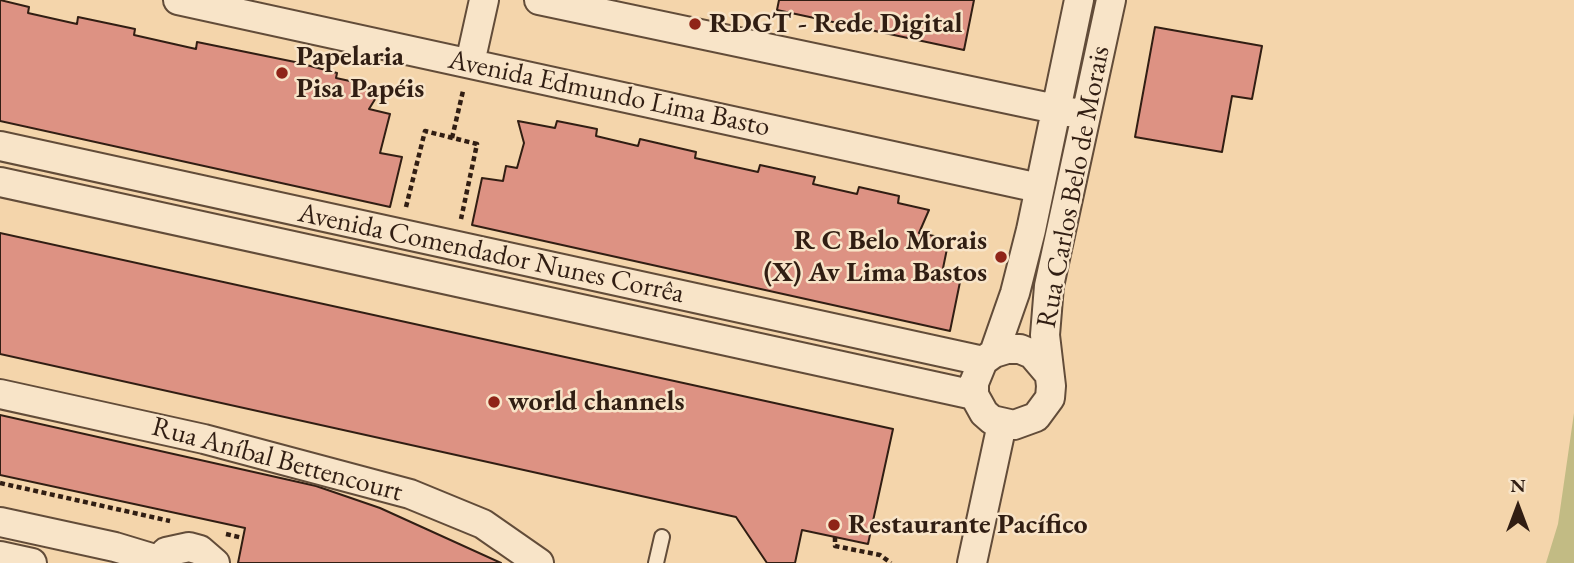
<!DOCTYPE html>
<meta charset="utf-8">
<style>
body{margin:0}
#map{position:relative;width:1574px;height:563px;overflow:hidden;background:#f4d5ab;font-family:"EB Garamond",serif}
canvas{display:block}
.north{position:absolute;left:1483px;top:472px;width:70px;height:70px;-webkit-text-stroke:5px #f8e4c8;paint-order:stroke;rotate:0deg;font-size:19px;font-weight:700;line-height:28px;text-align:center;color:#311e13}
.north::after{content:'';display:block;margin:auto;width:24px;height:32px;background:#311e13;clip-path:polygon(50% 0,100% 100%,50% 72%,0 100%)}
</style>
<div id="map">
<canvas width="1574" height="563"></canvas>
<div class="north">N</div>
</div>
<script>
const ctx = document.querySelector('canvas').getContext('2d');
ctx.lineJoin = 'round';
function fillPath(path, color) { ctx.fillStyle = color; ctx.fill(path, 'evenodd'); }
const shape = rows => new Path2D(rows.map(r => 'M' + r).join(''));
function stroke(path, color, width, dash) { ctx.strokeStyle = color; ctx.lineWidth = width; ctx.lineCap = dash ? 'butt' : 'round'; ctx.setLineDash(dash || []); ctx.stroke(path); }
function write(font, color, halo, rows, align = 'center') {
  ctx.font = font + ' "EB Garamond",serif'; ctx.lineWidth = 5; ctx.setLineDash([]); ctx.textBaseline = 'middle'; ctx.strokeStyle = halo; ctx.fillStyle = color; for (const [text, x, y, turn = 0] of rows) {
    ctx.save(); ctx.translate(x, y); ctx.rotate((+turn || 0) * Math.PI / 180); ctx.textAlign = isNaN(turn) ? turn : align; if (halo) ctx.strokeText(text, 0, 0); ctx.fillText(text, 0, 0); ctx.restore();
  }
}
fillPath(shape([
 [1574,413,1574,563,1546,563,1558,524]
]), '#c2bb84');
const building = shape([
 [0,0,29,7,28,13,77,24,78,17,135,29,134,35,196,49,197,42,295,62,337,73,336,78,382,88,369,109,390,114,380,153,402,157,390,207,0,121,0,0],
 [779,0,974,0,964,50,777,10,779,0],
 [1155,27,1262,46,1252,99,1232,96,1222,152,1135,137,1155,27],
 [518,121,555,128,557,121,597,129,596,136,638,146,640,139,696,152,695,158,758,172,760,165,815,177,813,184,857,194,859,187,899,196,898,203,929,210,919,233,949,239,941,278,960,282,950,331,472,225,482,178,503,181,506,166,517,168,524,143,518,121],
 [0,233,893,429,868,544,802,530,795,563,767,563,736,517,0,354,0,233],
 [0,415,316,486,380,508,501,563,238,563,245,528,0,475,0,415]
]);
fillPath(building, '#dd9283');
stroke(building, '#311e13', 2);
const service = shape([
 [656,563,662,537]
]);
const minor = shape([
 [178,0,1039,188],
 [539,0,1084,115],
 [470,63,484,0],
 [0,146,983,361],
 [0,182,974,395],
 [994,353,1015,293,1031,230,1079,0],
 [1049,374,1032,354,1020,349,1007,349,994,353,983,361,974,383,974,395,984,413,992,420,1014,425,1036,417,1050,398,1051,386,1045,335,1049,286,1111,0],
 [0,394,204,439,410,494,483,524,539,563],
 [0,522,115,547,158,560],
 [0,556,32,563],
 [156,563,166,552,189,547,200,550,215,563],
 [972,563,1002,424]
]);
stroke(service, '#624c39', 18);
stroke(minor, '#624c39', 32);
stroke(shape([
 [452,138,463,91],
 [406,207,425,131,477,144,461,219],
 [0,483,170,521],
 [226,534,243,538],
 [835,537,835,546,880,555,891,563]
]), '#311e13', 4.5, [5, 3.5]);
stroke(service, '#f8e4c8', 14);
stroke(minor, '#f8e4c8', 28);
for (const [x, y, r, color] of [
 [695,24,7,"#8f2418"],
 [282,73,7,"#8f2418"],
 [1001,257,7,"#8f2418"],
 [494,402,7,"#8f2418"],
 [834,525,7,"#8f2418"]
]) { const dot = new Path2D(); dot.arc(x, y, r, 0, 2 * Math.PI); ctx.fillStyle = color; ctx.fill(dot); stroke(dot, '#f8e4c8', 2.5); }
write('bold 28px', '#311e13', '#f8e4c8', [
 ["RDGT - Rede Digital",709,24],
 ["Papelaria",296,57],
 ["Pisa Papéis",296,89],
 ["R C Belo Morais",987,241,"right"],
 ["(X) Av Lima Bastos",987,273,"right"],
 ["world channels",508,402],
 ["Restaurante Pacífico",848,525]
], 'left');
write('28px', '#311e13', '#f8e4c8', [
 ["Avenida Edmundo Lima Basto",609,94,12],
 ["Rua Carlos Belo de Morais",1074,187,-79],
 ["Avenida Comendador Nunes Corrêa",491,254,12],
 ["Rua Aníbal Bettencourt",277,460,15]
]);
</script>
